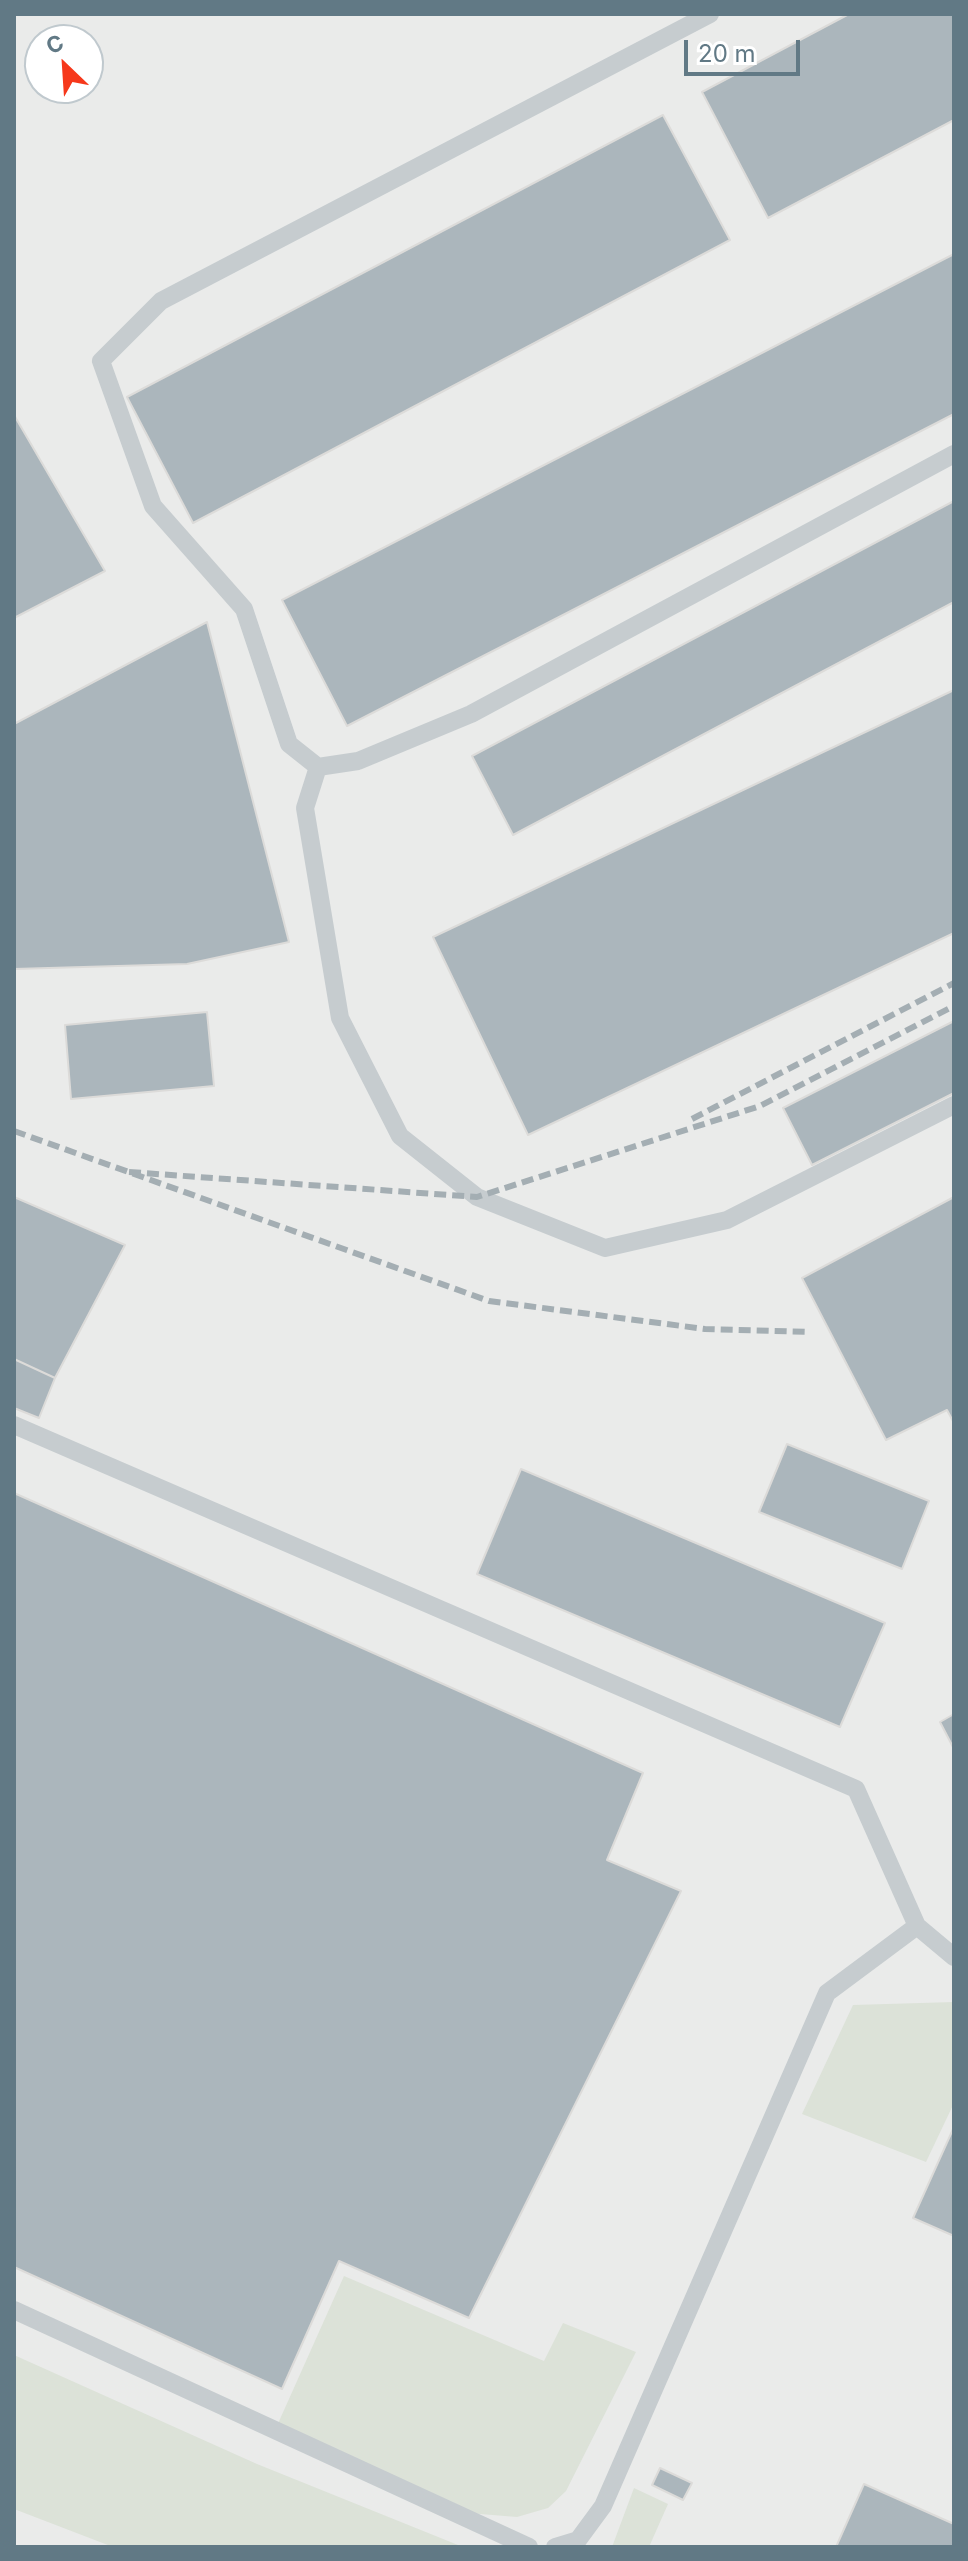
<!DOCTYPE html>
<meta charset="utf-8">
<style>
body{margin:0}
#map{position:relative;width:968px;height:2561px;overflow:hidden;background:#faf9f7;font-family:Inter,sans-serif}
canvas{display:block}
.frame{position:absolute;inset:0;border:16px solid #617985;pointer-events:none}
.north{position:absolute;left:24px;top:24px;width:80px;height:80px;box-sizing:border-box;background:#fff;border:2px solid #c0c9ce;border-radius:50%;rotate:335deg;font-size:22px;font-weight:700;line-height:32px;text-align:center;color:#617985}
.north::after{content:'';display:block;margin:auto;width:28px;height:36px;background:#f6381b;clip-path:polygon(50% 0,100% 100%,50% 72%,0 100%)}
.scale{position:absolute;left:684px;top:40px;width:116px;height:36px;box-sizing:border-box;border:4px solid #617985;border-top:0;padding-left:10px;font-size:24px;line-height:28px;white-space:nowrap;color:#617985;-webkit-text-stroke:6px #fff;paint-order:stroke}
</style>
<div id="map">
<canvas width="968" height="2561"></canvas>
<div class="frame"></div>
<div class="north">С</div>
<div class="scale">20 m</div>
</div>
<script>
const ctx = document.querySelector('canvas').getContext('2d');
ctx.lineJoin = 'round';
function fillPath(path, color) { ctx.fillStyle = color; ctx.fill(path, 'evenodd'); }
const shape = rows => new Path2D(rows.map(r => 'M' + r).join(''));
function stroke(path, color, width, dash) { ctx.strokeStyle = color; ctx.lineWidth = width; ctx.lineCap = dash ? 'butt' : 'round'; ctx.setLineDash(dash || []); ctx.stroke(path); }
fillPath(shape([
 [14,14,954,14,954,2547,14,2547],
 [40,40,88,40,88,88,40,88]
]), '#eaebea');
fillPath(shape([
 [954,2002,954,2103,926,2162,802,2114,853,2005],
 [344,2276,544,2361,563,2323,636,2352,566,2491,548,2508,517,2517,468,2513,276,2428],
 [14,2355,257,2464,463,2547,113,2547,14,2509],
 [634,2488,668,2504,649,2547,612,2547]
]), '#dce2d8');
const building = shape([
 [849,14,954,14,954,120,768,218,702,92,849,14],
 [663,115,730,240,193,523,127,397,663,115],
 [954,254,954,414,347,726,282,600,954,254],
 [14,415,105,571,14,618,14,415],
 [954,501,954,602,513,835,472,756,954,501],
 [207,622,289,942,187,964,14,969,14,724,207,622],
 [954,690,954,933,528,1135,433,937,954,690],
 [207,1012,214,1086,71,1099,65,1025,207,1012],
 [954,1021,954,1093,812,1165,783,1108,954,1021],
 [14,1197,125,1245,55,1378,14,1359,14,1197],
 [954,1197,954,1423,947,1410,886,1440,802,1278,954,1197],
 [14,1359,55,1378,39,1418,14,1408,14,1359],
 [787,1444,929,1501,902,1569,759,1512,787,1444],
 [521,1469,885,1623,840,1727,477,1574,521,1469],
 [14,1493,643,1773,607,1860,681,1891,469,2318,339,2261,282,2389,14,2267,14,1493],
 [954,1714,954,1749,940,1722,954,1714],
 [954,2127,954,2236,913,2218,954,2127],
 [660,2468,692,2483,683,2500,652,2485,660,2468],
 [864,2484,954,2524,954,2547,836,2547,864,2484]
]);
fillPath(building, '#abb6bc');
stroke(building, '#dcdbd9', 2);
stroke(shape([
 [710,14,161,301,101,361,153,506,244,609,289,744,318,767,358,761,471,714,954,454],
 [318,767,305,808,340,1018,400,1136,477,1197,605,1248,727,1220,954,1105],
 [14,1425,856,1789,917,1926,954,1957],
 [14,2310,529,2547],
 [555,2547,578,2540,603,2506,827,1993,917,1926]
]), '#c6cccf', 18);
stroke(shape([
 [692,1119,954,983],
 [14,1131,489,1301,705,1329,810,1332],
 [129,1172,477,1197,760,1106,954,1006]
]), '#a4aeb3', 6, [12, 6]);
</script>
